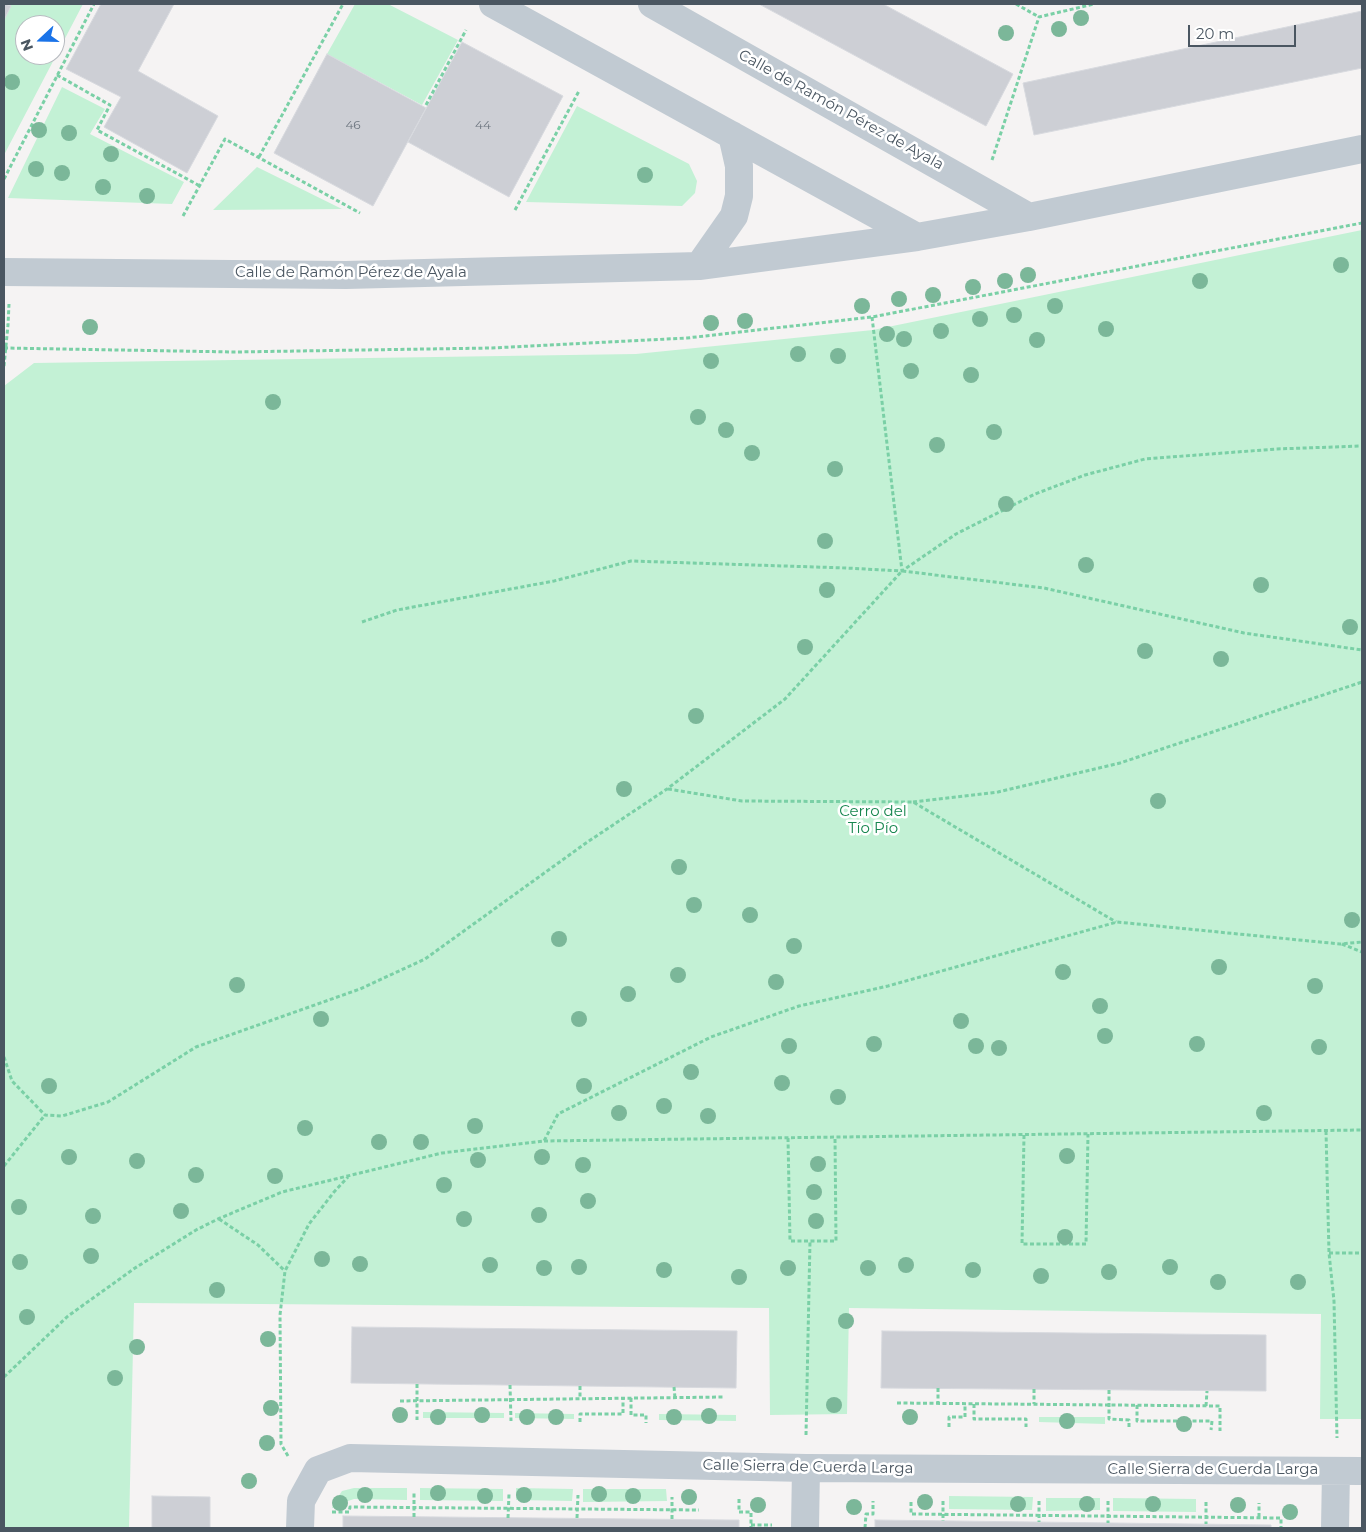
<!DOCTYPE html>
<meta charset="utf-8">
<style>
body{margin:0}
#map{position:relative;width:1366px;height:1532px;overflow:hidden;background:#f5f3f3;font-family:Montserrat,sans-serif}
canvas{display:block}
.frame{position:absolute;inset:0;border:5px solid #4a5661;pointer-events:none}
.north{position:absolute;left:15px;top:15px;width:50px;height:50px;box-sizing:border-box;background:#fff;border:1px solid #b7bbc0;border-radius:50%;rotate:249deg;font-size:14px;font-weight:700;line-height:20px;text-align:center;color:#4a5661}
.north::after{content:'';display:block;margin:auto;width:18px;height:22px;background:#1a73e8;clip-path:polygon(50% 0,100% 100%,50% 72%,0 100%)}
.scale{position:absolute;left:1188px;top:25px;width:108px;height:22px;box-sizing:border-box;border:2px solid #4a5661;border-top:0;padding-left:6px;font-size:15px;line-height:18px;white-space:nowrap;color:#4a5661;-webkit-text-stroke:4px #fff;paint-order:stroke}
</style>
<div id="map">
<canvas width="1366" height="1532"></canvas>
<div class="frame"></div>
<div class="north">N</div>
<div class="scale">20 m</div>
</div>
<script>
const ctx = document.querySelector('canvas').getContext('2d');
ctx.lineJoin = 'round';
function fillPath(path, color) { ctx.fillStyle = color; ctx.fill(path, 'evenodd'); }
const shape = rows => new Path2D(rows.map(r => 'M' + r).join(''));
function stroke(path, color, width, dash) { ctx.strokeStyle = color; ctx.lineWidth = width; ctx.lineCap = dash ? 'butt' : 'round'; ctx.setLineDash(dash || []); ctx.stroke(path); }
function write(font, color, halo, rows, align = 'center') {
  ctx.font = font + ' Montserrat,sans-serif'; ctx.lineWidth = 5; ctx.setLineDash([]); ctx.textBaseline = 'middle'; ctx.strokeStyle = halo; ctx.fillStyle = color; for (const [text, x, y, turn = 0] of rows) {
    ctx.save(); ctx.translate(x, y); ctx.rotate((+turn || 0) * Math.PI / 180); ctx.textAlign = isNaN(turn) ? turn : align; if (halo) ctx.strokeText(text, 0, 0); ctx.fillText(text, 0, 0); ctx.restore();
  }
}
fillPath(shape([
 [7,4,83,4,4,155,4,20,11,6],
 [25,25,55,25,55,55,25,55],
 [355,4,388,4,458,40,422,105,327,54],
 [62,87,105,109,90,134,184,182,172,204,8,198],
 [577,106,689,164,697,181,695,193,682,206,526,202],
 [257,167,342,209,213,210],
 [1362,230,1362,1419,1320,1419,1321,1314,849,1308,847,1414,770,1415,769,1308,134,1303,129,1528,4,1528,4,386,34,363,636,354,873,330],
 [423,1412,504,1413,504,1418,423,1418],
 [515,1413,574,1414,574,1419,515,1418],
 [659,1414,736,1415,736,1421,659,1420],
 [1039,1417,1105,1417,1105,1424,1039,1422],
 [354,1488,407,1488,407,1500,354,1499,345,1502,342,1508,332,1508,334,1503,342,1491],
 [420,1488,503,1489,503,1501,420,1500],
 [516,1488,573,1489,572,1501,516,1500],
 [583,1489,666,1489,667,1501,583,1502],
 [949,1496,1033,1497,1032,1510,949,1509],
 [1046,1498,1100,1498,1100,1510,1046,1511],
 [1113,1498,1196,1499,1196,1512,1113,1511]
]), '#c3f1d5');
const building = shape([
 [4,4,11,6,4,20,4,4],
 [101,4,174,4,138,71,218,116,187,173,104,127,121,97,66,69,101,4],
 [759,4,883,4,1013,74,986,126,759,4],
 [1362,11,1362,68,1034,135,1023,83,1362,11],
 [462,42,563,96,509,197,408,142,462,42],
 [327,54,426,108,373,206,274,153,327,54],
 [352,1327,737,1331,736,1388,351,1383,352,1327],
 [882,1331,1266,1335,1266,1391,881,1388,882,1331],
 [152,1496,210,1497,210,1528,152,1528,152,1496],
 [343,1516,730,1520,739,1520,739,1528,343,1528,343,1516],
 [875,1520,1271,1525,1271,1528,875,1528,875,1520]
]);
fillPath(building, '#cdcfd5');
stroke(building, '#d7d9de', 1);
stroke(shape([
 [1016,4,1039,17],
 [57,75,110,105,97,130,200,186],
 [426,105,466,30],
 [259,157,343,4],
 [992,160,1039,17,1094,4],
 [4,179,94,4],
 [515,210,579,91],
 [183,216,225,139,360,213],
 [872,317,902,571],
 [4,348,234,352,492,348,687,338,872,317,1362,223],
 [4,366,8,325,9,304],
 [362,622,397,610,554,581,631,561,846,568,902,571,956,534,1035,494,1085,475,1145,459,1276,449,1362,446],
 [668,789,742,801,913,802,1116,922],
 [913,802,998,792,1120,763,1362,682],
 [1342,944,1362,952],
 [4,1057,12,1081,45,1115,62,1116,108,1102,196,1047,360,989,425,959,586,843,667,789,785,699,902,571,1044,588,1244,633,1362,650],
 [1326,1131,1329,1253,1334,1301,1337,1438],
 [1024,1135,1022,1244,1086,1244,1088,1134],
 [788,1138,790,1241,836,1241,835,1137],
 [544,1141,1362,1130],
 [4,1166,45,1115],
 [219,1219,258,1245,285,1271],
 [1329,1253,1362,1253],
 [4,1377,68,1316,135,1268,196,1230,218,1219,282,1192,442,1153,544,1141,558,1114,711,1037,799,1006,888,986,1117,922,1340,944,1362,942],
 [417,1384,417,1420],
 [510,1385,511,1421],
 [580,1386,580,1399],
 [674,1387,675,1398],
 [938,1388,938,1404],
 [1034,1389,1034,1404],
 [1109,1390,1109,1419,1129,1420,1129,1429],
 [631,1398,631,1415,646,1415,646,1423],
 [400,1401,725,1397],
 [897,1403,1220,1406,1220,1431],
 [974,1404,974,1419,1026,1419,1026,1427],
 [1137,1405,1137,1421,1212,1421,1211,1430],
 [1206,1406,1207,1391],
 [580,1422,580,1414,623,1414,623,1398],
 [949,1427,949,1417,965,1417,965,1404],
 [806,1435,810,1241],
 [288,1456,281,1444,280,1315,285,1271,309,1224,334,1192,348,1177],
 [739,1499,739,1512,751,1512,751,1528],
 [943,1501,943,1521],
 [1039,1501,1039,1522],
 [1108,1501,1108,1523],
 [911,1502,911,1514,1281,1518,1281,1528],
 [1206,1502,1206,1524],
 [332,1512,349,1512,350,1507,699,1510],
 [414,1517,414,1492],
 [1259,1517,1259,1503],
 [508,1518,509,1494],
 [577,1518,578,1495],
 [672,1519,672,1497],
 [751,1525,772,1525],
 [865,1528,866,1514,873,1514,873,1501]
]), '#7ad0a6', 3, [4, 2.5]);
stroke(shape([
 [493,4,917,237],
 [652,4,1029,217],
 [699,266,734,216,739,196,739,166,732,135],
 [4,272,346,275,699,266,917,237,1029,217,1362,149],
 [300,1528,301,1501,318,1470,350,1458,806,1468,1362,1471],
 [805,1528,806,1468],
 [1335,1528,1336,1471]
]), '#c1cad2', 28);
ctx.fillStyle = '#7bb799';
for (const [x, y] of [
 [1081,18],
 [1059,29],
 [1006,33],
 [12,82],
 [39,130],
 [69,133],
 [111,154],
 [36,169],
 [62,173],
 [645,175],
 [103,187],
 [147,196],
 [1341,265],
 [1028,275],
 [1005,281],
 [1200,281],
 [973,287],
 [933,295],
 [899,299],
 [862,306],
 [1055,306],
 [1014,315],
 [980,319],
 [745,321],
 [711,323],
 [90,327],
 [1106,329],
 [941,331],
 [887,334],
 [904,339],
 [1037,340],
 [798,354],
 [838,356],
 [711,361],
 [911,371],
 [971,375],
 [273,402],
 [698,417],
 [726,430],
 [994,432],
 [937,445],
 [752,453],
 [835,469],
 [1006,504],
 [825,541],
 [1086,565],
 [1261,585],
 [827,590],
 [1350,627],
 [805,647],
 [1145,651],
 [1221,659],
 [696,716],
 [624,789],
 [1158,801],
 [679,867],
 [694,905],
 [750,915],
 [1352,920],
 [559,939],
 [794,946],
 [1219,967],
 [1063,972],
 [678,975],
 [776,982],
 [237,985],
 [1315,986],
 [628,994],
 [1100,1006],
 [321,1019],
 [579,1019],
 [961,1021],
 [1105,1036],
 [874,1044],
 [1197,1044],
 [789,1046],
 [976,1046],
 [1319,1047],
 [999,1048],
 [691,1072],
 [782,1083],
 [49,1086],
 [584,1086],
 [838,1097],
 [664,1106],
 [619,1113],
 [1264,1113],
 [708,1116],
 [475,1126],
 [305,1128],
 [379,1142],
 [421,1142],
 [1067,1156],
 [69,1157],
 [542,1157],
 [478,1160],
 [137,1161],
 [818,1164],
 [583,1165],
 [196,1175],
 [275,1176],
 [444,1185],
 [814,1192],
 [588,1201],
 [19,1207],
 [181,1211],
 [539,1215],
 [93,1216],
 [464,1219],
 [816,1221],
 [1065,1237],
 [91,1256],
 [322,1259],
 [20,1262],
 [360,1264],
 [490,1265],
 [906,1265],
 [579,1267],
 [1170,1267],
 [544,1268],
 [788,1268],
 [868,1268],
 [664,1270],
 [973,1270],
 [1109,1272],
 [1041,1276],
 [739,1277],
 [1218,1282],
 [1298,1282],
 [217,1290],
 [27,1317],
 [846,1321],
 [268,1339],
 [137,1347],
 [115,1378],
 [834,1405],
 [271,1408],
 [400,1415],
 [482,1415],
 [709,1416],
 [438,1417],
 [527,1417],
 [556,1417],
 [674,1417],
 [910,1417],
 [1067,1421],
 [1184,1424],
 [267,1443],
 [249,1481],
 [438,1493],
 [599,1494],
 [365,1495],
 [524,1495],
 [485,1496],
 [633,1496],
 [689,1497],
 [925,1502],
 [340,1503],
 [1018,1504],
 [1087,1504],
 [1153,1504],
 [758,1505],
 [1238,1505],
 [854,1507],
 [1290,1512]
]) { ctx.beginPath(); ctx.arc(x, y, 8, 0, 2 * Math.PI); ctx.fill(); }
write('12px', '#6b747e', null, [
 ["46",353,125],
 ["44",483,125]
]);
write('15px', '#4a5661', '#fff', [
 ["Calle de Ramón Pérez de Ayala",841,110,29],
 ["Calle de Ramón Pérez de Ayala",351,273],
 ["Calle Sierra de Cuerda Larga",808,1467,1],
 ["Calle Sierra de Cuerda Larga",1213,1470]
]);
write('15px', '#17864f', '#fff', [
 ["Cerro del",873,812],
 ["Tío Pío",873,829]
]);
</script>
